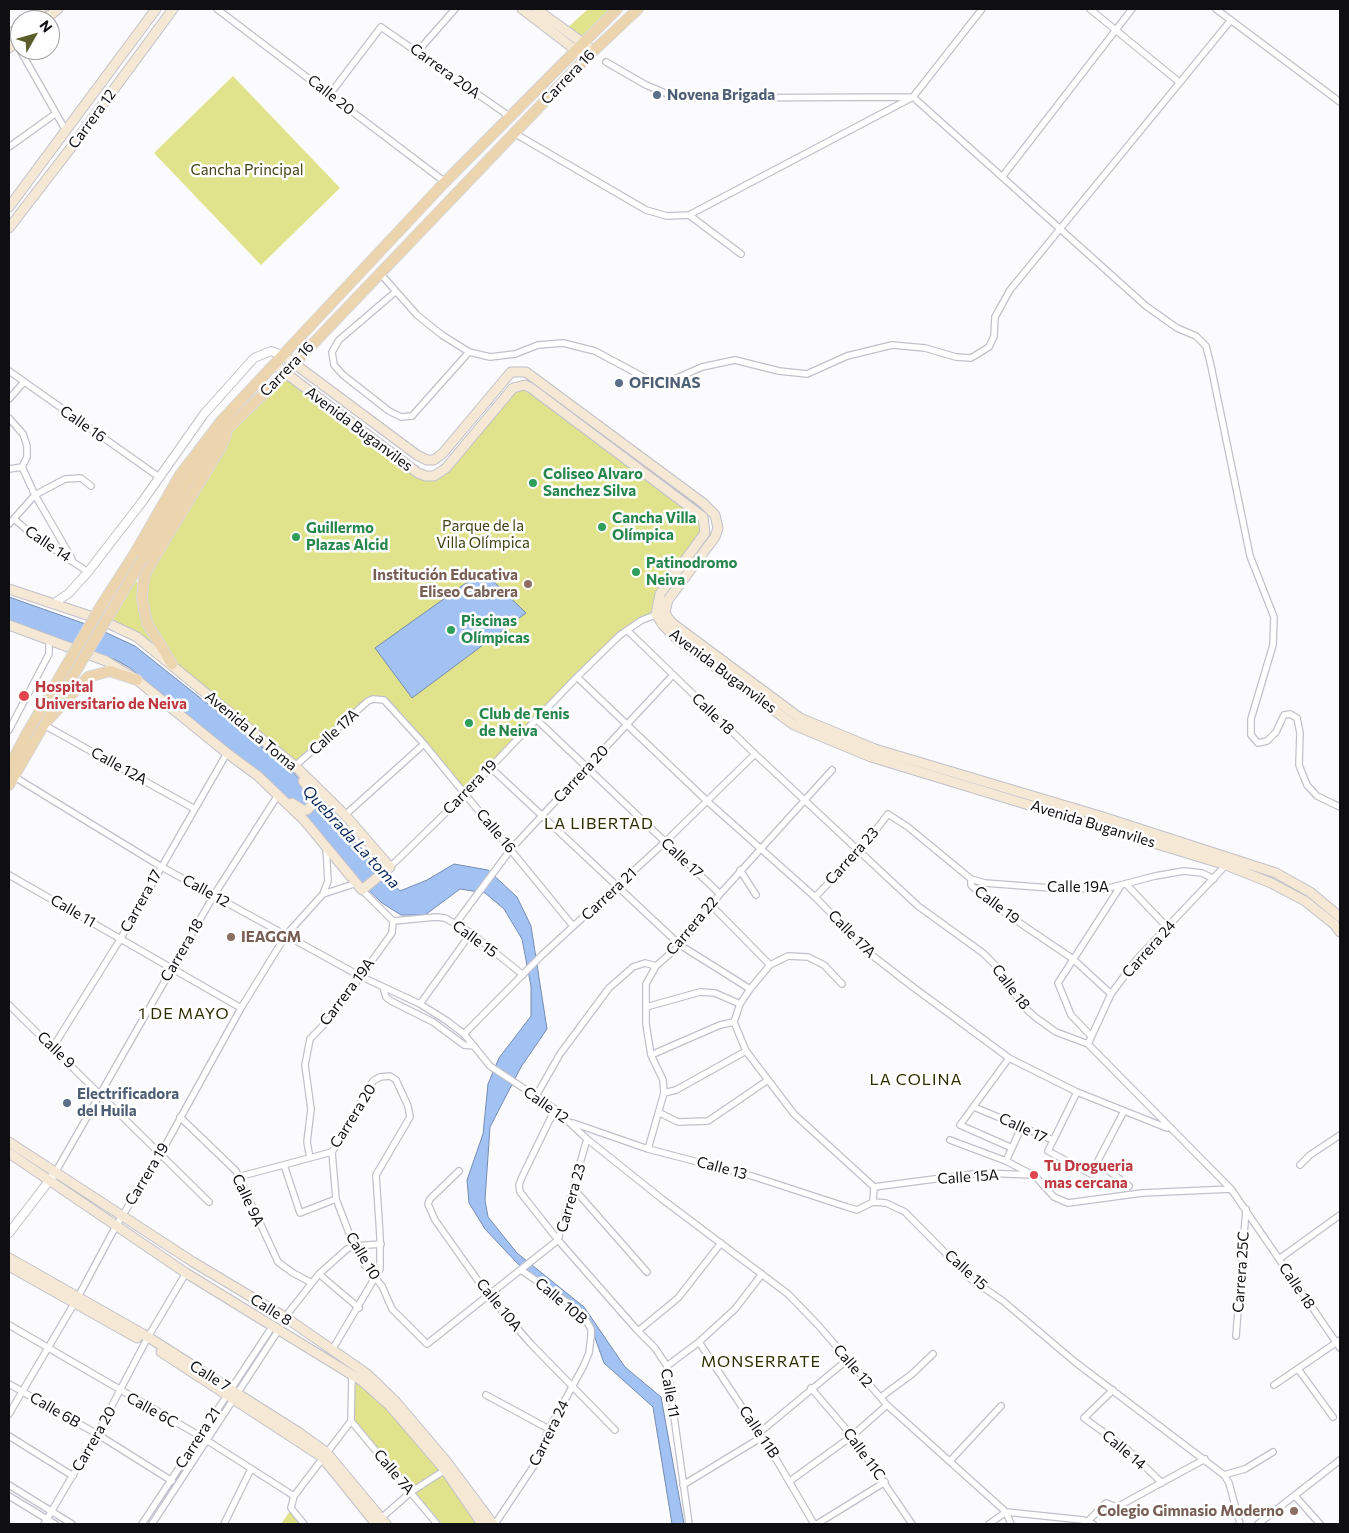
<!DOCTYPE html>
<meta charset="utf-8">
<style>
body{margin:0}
#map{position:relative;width:1349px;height:1533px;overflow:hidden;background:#fbfbfd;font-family:Commissioner,sans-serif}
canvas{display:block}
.frame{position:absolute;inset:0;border:10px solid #0f0e12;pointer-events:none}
.north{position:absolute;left:10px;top:10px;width:50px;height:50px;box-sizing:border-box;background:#fff;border:1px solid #9f9fa0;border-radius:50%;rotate:52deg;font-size:14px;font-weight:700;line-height:20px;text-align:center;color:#0f0e12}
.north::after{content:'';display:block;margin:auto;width:18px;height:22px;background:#5c5d2a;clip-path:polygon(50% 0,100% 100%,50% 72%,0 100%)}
</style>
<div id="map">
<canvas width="1349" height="1533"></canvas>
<div class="frame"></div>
<div class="north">N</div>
</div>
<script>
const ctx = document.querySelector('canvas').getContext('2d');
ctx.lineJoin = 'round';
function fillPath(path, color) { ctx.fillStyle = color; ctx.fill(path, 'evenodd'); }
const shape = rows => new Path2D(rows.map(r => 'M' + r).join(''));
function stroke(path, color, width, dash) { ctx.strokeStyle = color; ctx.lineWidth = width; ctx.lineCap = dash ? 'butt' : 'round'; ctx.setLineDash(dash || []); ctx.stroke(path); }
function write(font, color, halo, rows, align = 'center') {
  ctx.font = font + ' Commissioner,sans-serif'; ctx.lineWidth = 5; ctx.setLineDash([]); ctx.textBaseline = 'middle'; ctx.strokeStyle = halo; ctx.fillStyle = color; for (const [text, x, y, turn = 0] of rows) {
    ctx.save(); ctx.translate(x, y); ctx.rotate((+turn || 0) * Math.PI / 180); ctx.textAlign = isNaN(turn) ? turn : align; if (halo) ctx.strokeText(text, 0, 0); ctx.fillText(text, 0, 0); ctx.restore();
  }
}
fillPath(shape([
 [588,9,617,9,583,42,565,30],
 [233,76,340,188,261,265,154,153],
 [285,373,418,473,434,476,509,393,525,385,698,512,705,533,669,580,656,614,627,630,465,794,389,705,373,699,296,764,140,640,110,623,136,581,142,585,228,428],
 [355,1383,361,1385,388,1409,441,1472,479,1524,442,1524,355,1421],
 [290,1511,301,1524,281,1524]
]), '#e0e38b');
const water = shape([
 [483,571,526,613,412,698,375,648,483,571],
 [9,597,94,627,135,646,291,770,400,891,427,880,454,864,488,870,517,897,531,926,547,1029,521,1067,490,1127,485,1200,488,1217,517,1253,584,1307,625,1367,661,1397,684,1524,672,1524,653,1407,604,1363,589,1321,566,1299,518,1264,485,1229,469,1203,467,1180,483,1134,488,1084,499,1058,531,1016,531,986,522,939,504,909,485,893,460,889,425,915,401,915,382,903,354,876,282,794,231,750,130,668,114,659,97,655,9,623,9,597]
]);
fillPath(water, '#a2c2f3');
stroke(water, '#768cb0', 1);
const minor = shape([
 [217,9,445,182],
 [1090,9,1179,82],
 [1216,9,1340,102],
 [20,50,66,131],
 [418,51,455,9],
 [606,62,646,85,670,95,697,98,913,97,1146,306,1177,328,1196,336,1206,346,1211,366,1250,556,1274,617,1273,645,1251,719,1251,735,1258,743,1267,741,1276,732,1284,715,1290,714,1297,718,1300,733,1299,765,1307,785,1317,796,1340,807],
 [330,94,381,27,509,116],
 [514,133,646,210,667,216,689,215,913,97,982,9],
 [9,147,55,114],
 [1002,177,1132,9],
 [689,215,741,254],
 [379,272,417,315,442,335,469,352,490,357,515,354,538,345,563,343,595,351,647,379,670,381,702,367,735,360,779,371,807,374,847,356,892,345,925,348,956,357,971,358,989,347,994,336,995,317,1010,290,1231,20],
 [394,293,339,340,332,352,334,365,343,375,389,411,401,417,412,416,469,352],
 [9,371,159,477],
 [9,399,24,382],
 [9,418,23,434,27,446,27,457,22,467,35,495,72,559],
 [9,469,22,467],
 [14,519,34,536,88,572],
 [9,524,35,495,65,479,81,478,91,486],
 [627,630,755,754,918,906,983,953,998,968,1023,1006,1035,1017,1056,1032,1088,1044,1231,1189,1340,1348],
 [577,677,707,801,815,897,873,956,909,984,1009,1058,1077,1092,1167,1128],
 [536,719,720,894],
 [44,725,193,808],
 [9,730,49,654,49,639],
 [295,766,368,701,373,699,384,700,424,744,573,926],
 [490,767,680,945,750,989],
 [13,776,160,866,360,976,420,1004,447,1021,464,1034,490,1066,555,1109,587,1139,662,1199,788,1294,818,1325,887,1405,1006,1512,1011,1524],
 [345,815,424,744],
 [390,867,465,794,577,677,620,635,642,620,658,614],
 [740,870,756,895],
 [9,875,241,1008],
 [971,879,985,883,1050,888,1105,889,1155,876,1184,871,1202,873,1214,879],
 [1127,885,1167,927],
 [362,890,393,921],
 [323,894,328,881,326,847],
 [815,897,860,851,888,814,908,827,971,879,971,885,989,902,1073,959,1111,994],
 [711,905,770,965],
 [393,921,436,917,445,918,471,933,523,975],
 [456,923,511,849,673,675],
 [383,987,386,997,391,1001,433,1022,464,1045,474,1046],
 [420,1004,471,933],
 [9,1005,209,1202],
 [646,1007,700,992,715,993,740,1004],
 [734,1022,746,1051,794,1114,874,1187,873,1202],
 [734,1022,740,1004,750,989,770,965,788,956,808,957,824,965,842,984],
 [464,1034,542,955,665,842,755,754],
 [1091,1036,1071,1015,1058,983,1120,887],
 [1088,1044,1111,994,1137,959,1226,865],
 [53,1047,121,938,227,753],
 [651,1055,720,1025,734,1022],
 [1009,1058,960,1125,1012,1148],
 [1077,1092,1048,1151,1091,1174,1124,1111],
 [664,1093,676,1090,746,1051],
 [536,1096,560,1054,609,988,633,967,645,963,656,966],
 [974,1107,1053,1140],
 [555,1109,522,1177,519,1185,520,1192,558,1240,638,1331,655,1348,667,1366,689,1524],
 [660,1113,678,1122,708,1121,768,1080],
 [180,1117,236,1171,278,1262,293,1273,312,1283],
 [573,1123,648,1149,752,1176,847,1207,857,1210,873,1202],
 [950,1140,1006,1161,1031,1174],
 [648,1149,664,1093,663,1080,651,1055,646,1024,646,984,656,966,680,945,720,894,832,770],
 [332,1152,336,1199,354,1246,366,1267,382,1286,392,1309,427,1344,558,1240,587,1139],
 [310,1158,307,1142,311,1109,305,1065,310,1039,332,1016,392,933,393,921],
 [1006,1161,1022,1126],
 [1098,1163,1129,1186],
 [284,1165,300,1213,336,1199],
 [1300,1165,1310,1155,1340,1135],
 [459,1171,430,1199,428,1204,435,1220,489,1296,531,1344,615,1430],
 [55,1173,214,895,278,795],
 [238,1177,332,1152,373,1081,380,1077,390,1076,396,1080,408,1106,410,1117,376,1175,380,1236,380,1269,332,1350],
 [874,1187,980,1173,1034,1175,1054,1197,1068,1203,1142,1193,1231,1189],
 [574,1189,647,1272],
 [873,1202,886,1203,905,1212,972,1280,1003,1301,1075,1362,1224,1475,1229,1483,1240,1524],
 [1279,1259,1340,1215],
 [319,1274,359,1308],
 [285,1317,319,1274,347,1249,354,1246,381,1244],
 [9,1325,200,1436,294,1496],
 [638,1331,678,1298,721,1243],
 [1236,1336,1246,1209],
 [699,1342,773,1454,814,1524],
 [667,1366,699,1342,735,1309,762,1274],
 [1298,1369,1333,1417],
 [9,1384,97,1434,172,1481],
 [1274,1385,1340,1340],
 [811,1388,852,1436,912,1524],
 [1113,1390,1084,1418,1128,1450,1162,1483],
 [486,1395,549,1429],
 [881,1397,912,1374,933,1354],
 [9,1414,78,1297,116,1226,160,1155,241,1008,286,935,323,894,357,883],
 [351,1421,437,1524],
 [759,1433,847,1360],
 [9,1436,73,1476],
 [950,1461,1001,1406],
 [1224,1475,1245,1469,1273,1452],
 [790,1481,852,1436,887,1405],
 [9,1485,72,1524],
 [683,1485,762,1437],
 [9,1496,55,1524],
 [1295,1496,1320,1524],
 [1006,1512,1083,1520,1093,1524],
 [379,1520,411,1492,445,1470],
 [1088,1521,1106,1503,1117,1507,1205,1459],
 [44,1524,97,1434,148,1337,186,1273],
 [142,1524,272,1327],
 [152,1524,278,1331],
 [224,1524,251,1469],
 [304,1524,291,1508,294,1496,351,1421,352,1374],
 [495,1524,535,1464,549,1429,583,1367,589,1353,591,1336,591,1329,586,1320,568,1303,521,1270],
 [817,1524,885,1482],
 [989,1524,1006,1512],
 [1258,1524,1340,1460]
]);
const tertiary = shape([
 [53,604,69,593,88,572,142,502,204,414,254,358,271,351,284,356],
 [9,1233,52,1177]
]);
const secondary = shape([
 [522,9,586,58],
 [536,9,594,51],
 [27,20,41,9],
 [44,20,58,9],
 [9,35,20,26],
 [9,48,20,39],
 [9,207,156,9],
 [9,228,70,149,173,9],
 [284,356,417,455,427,460,434,460,443,453,511,372,526,372,703,503,715,515,718,528,715,537,668,600,665,612,668,618,672,623,800,718,875,749,1103,817,1276,873,1310,892,1340,917],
 [275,365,418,473,426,476,434,476,446,468,513,388,525,385,531,388,703,517,705,533,660,594,656,614,663,625,677,639,794,725,871,757,1226,865,1271,883,1305,901,1335,925,1340,932],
 [9,589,99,619,137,637,295,766,345,815,390,867,362,890,304,820,258,776,227,753,137,680,106,661,9,625],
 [292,803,303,810,307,810,315,802,315,796,303,781],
 [9,1142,193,1262,285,1317,367,1374,396,1402,446,1461,493,1524],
 [9,1153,186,1273,362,1381,390,1406,445,1470,482,1524],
 [9,1258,148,1337,298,1432,326,1452,386,1524],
 [9,1266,137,1338],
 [161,1352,322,1457,376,1524]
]);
const primary = shape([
 [143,558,189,480,228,428,285,373,586,58,638,9],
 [101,606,135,553,180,475,222,420,445,182,617,9],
 [172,664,147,623,142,599,143,585,145,574,154,558,221,447,226,435],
 [45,723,88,677,110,671,137,680],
 [9,767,26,735],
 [9,785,47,719]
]);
stroke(minor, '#c1c0cb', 8);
stroke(tertiary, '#c1c0cb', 10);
stroke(secondary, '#c1c0cb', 11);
stroke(primary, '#d9d8d9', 12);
stroke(minor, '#fff', 5.5);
stroke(tertiary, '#fff', 8);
stroke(secondary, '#f5e9d6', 9);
stroke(primary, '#ebd4ae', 10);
const primaryBridge = shape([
 [51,713,143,558],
 [26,735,101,606]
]);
stroke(primaryBridge, '#d9d8d9', 12, []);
stroke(primaryBridge, '#ebd4ae', 10);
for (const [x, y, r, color] of [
 [657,95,5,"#5c6f8a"],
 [619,383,5,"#5c6f8a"],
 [533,483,5,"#2e9e5b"],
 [602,527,5,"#2e9e5b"],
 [296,537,5,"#2e9e5b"],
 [636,572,5,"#2e9e5b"],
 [528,584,5,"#8d6e63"],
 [451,630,5,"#2e9e5b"],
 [24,696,6,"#e0444e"],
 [469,723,5,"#2e9e5b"],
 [231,937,5,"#8d6e63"],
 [67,1103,5,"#5c6f8a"],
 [1034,1175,5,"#e0444e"],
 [1294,1511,5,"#8d6e63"]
]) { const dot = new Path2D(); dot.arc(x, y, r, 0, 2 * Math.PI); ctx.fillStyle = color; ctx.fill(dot); stroke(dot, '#fff', 2); }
write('15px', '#0f0e12', '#fff', [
 ["Carrera 20A",445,71,36],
 ["Carrera 16",568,77,-46],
 ["Calle 20",331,95,38],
 ["Carrera 12",92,119,-54],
 ["Carrera 16",287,369,-46],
 ["Calle 16",83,424,35],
 ["Avenida Buganviles",359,429,37],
 ["Calle 14",48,544,34],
 ["Avenida Buganviles",723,671,37],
 ["Calle 18",713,714,44],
 ["Avenida La Toma",251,731,40],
 ["Calle 17A",334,732,-42],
 ["Calle 12A",119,766,29],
 ["Carrera 20",581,774,-47],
 ["Carrera 19",470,787,-46],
 ["Avenida Buganviles",1093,824,17],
 ["Calle 16",496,831,50],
 ["Carrera 23",852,856,-48],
 ["Calle 17",682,858,43],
 ["Calle 19A",1078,887],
 ["Calle 12",206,891,29],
 ["Carrera 21",609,894,-43],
 ["Carrera 17",141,901,-61],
 ["Calle 19",997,905,37],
 ["Calle 11",73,911,30],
 ["Carrera 22",692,926,-50],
 ["Calle 17A",852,934,45],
 ["Calle 15",475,939,36],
 ["Carrera 24",1149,949,-48],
 ["Carrera 18",182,950,-60],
 ["Calle 18",1011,987,53],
 ["Carrera 19A",347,992,-53],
 ["Calle 9",56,1050,44],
 ["Calle 12",546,1105,35],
 ["Carrera 20",353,1116,-58],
 ["Calle 17",1023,1128,25],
 ["Calle 13",722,1168,15],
 ["Carrera 19",147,1174,-59],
 ["Calle 15A",968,1177,-4],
 ["Carrera 23",571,1198,-74],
 ["Calle 9A",248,1200,65],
 ["Calle 10",363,1256,59],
 ["Calle 15",966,1270,42],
 ["Carrera 25C",1241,1272,-86],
 ["Calle 18",1297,1286,56],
 ["Calle 10B",561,1301,40],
 ["Calle 10A",499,1305,51],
 ["Calle 8",271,1310,32],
 ["Calle 12",853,1366,49],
 ["Calle 7",210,1376,32],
 ["Calle 11",670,1393,80],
 ["Calle 6B",55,1410,30],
 ["Calle 6C",152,1410,29],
 ["Calle 11B",759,1432,56],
 ["Carrera 24",549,1433,-64],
 ["Carrera 21",198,1438,-57],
 ["Carrera 20",94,1439,-60],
 ["Calle 14",1124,1450,40],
 ["Calle 11C",864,1454,54],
 ["Calle 7A",394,1472,50]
]);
write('bold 15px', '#4e5e75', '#fff', [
 ["Novena Brigada",667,95],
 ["OFICINAS",629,383],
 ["Electrificadora",77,1094],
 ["del Huila",77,1111]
], 'left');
write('15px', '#414216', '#fff', [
 ["Cancha Principal",247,170],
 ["Parque de la",483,526],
 ["Villa Olímpica",483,543]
]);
write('bold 15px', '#27864d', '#fff', [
 ["Coliseo Alvaro",543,474],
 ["Sanchez Silva",543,491],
 ["Cancha Villa",612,518],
 ["Olímpica",612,535],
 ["Guillermo",306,528],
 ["Plazas Alcid",306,545],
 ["Patinodromo",646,563],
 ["Neiva",646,580],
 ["Piscinas",461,621],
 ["Olímpicas",461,638],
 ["Club de Tenis",479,714],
 ["de Neiva",479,731]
], 'left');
write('bold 15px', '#785e54', '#fff', [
 ["Institución Educativa",518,575],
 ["Eliseo Cabrera",518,592],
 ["IEAGGM",241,937,"left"],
 ["Colegio Gimnasio Moderno",1284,1511]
], 'right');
write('bold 15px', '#be3a42', '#fff', [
 ["Hospital",35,687],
 ["Universitario de Neiva",35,704],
 ["Tu Drogueria",1044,1166],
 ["mas cercana",1044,1183]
], 'left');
ctx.letterSpacing = '1px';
write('16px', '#2d2d02', '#fff', [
 ["LA LIBERTAD",599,824],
 ["1 DE MAYO",184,1014],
 ["LA COLINA",916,1080],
 ["MONSERRATE",761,1362]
]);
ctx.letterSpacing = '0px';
write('italic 16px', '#082758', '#fff', [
 ["Quebrada La toma",351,837,47]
]);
</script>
